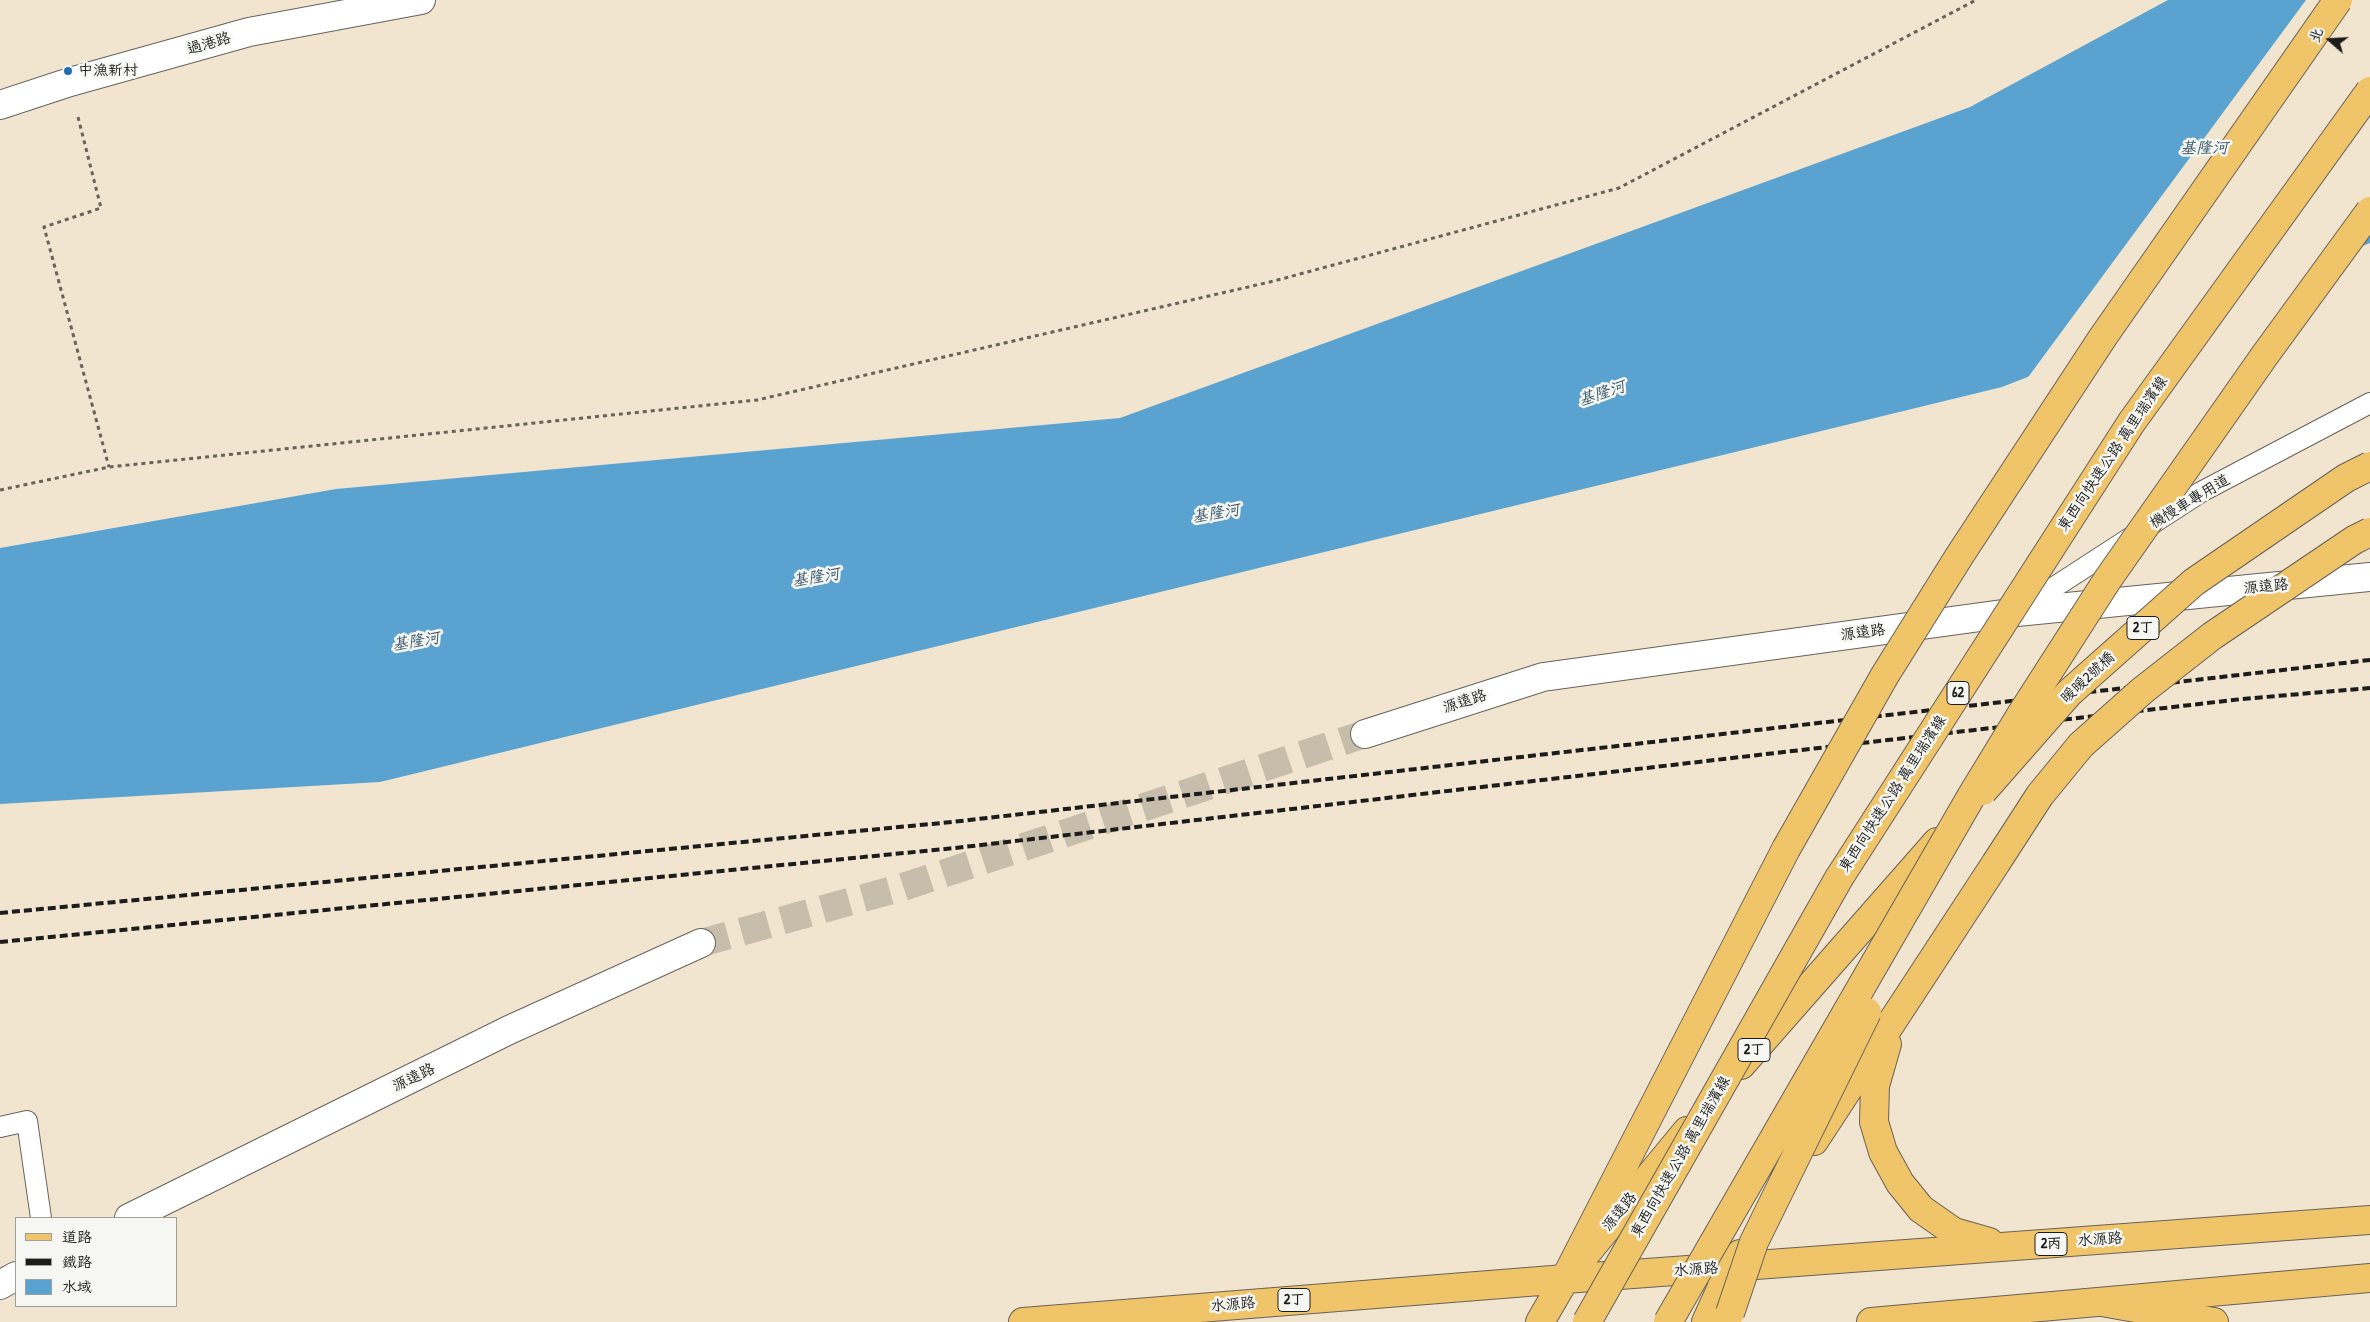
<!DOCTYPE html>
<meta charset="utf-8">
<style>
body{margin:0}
#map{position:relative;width:2370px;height:1322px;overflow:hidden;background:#f2e5cf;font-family:"Patrick Hand","LXGW WenKai TC",sans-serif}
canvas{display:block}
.legend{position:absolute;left:15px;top:1217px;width:162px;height:90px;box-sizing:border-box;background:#f6f6f2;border:1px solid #9f9f9c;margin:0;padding:6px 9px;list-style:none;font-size:15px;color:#1c1c1c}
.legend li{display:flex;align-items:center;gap:10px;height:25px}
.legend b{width:25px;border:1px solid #9f9f9c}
.north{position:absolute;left:2305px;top:15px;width:50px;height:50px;-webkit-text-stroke:4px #f6f6f2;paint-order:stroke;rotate:289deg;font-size:14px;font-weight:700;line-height:20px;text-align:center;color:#1c1c1c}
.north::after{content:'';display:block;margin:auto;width:18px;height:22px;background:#1c1c1c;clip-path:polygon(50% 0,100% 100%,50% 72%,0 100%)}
</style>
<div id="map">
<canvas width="2370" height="1322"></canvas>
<ul class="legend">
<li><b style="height:6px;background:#f0c469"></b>道路</li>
<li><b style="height:6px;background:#1c1c1c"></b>鐵路</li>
<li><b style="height:14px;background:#5aa3d1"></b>水域</li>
</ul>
<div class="north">北</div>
</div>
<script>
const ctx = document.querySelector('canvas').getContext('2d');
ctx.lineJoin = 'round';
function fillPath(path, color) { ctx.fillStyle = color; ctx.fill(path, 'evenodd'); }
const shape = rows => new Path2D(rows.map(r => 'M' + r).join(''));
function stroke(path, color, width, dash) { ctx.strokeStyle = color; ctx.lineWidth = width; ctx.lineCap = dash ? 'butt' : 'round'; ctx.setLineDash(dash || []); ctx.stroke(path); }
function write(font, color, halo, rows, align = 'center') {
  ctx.font = font + ' "Patrick Hand","LXGW WenKai TC",sans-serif'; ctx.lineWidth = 5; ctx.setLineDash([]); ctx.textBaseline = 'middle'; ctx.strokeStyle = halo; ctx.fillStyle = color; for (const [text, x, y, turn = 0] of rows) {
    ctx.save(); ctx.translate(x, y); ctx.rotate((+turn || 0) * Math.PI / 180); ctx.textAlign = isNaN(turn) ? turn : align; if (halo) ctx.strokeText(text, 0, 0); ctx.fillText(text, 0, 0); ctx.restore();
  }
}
fillPath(shape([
 [2168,0,2370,0,2370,243,2002,387,380,782,0,804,0,548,336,489,1120,418,1970,107]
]), '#5aa3d1');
fillPath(shape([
 [2306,0,2370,0,2370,235,2358,251,2026,380]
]), '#f2e5cf');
stroke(shape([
 [701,943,903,887,1365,734]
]), '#c7bdab', 28, [28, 14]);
const service = shape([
 [2019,610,2201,492,2370,403],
 [0,1127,27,1121,41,1218]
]);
const minor = shape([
 [1365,734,1543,677,2017,612,2370,577],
 [129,1218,509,1030,701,943],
 [0,1285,16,1276]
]);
const tertiary = shape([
 [0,105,70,82,249,32,421,0]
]);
const primary = shape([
 [1887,1044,1875,1086,1874,1122,1883,1152,1900,1183,1921,1209,1954,1232,1989,1242],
 [1741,1065,1937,842],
 [1814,1141,1996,863],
 [1023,1322,1565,1279,2370,1220],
 [1540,1322,1565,1279,1687,1131],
 [1706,1322,1731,1267,1740,1254],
 [1871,1322,2370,1278]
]);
const trunk = shape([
 [1565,1279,1786,849],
 [2102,1302,2214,1322]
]);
stroke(service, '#67625b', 22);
stroke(minor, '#67625b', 30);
stroke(tertiary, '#67625b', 30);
stroke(primary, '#67625b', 30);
stroke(trunk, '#67625b', 30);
stroke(shape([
 [78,117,101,208,44,227,109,467],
 [0,490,109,467,757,400,1274,281,1619,188,1976,0]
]), '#67625b', 3, [4, 4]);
stroke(service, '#fff', 20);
stroke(minor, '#fff', 28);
stroke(tertiary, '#fff', 28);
stroke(primary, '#f0c469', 28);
stroke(trunk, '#f0c469', 28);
stroke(shape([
 [0,913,952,822,2370,660],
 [0,942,955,848,2242,699,2370,688]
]), '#1c1c1c', 4, [8, 4]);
const primaryBridge = shape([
 [1983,791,2069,693,2194,582,2346,478,2370,466],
 [1996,863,2040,795,2081,745,2143,690,2212,636,2354,540,2370,532]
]);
const trunkBridge = shape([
 [1786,849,1885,675,1960,555,2103,337,2338,0],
 [1730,1313,1754,1242,1867,1012],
 [1587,1322,1839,878,2131,423,2370,91],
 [1668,1322,1972,795,2022,713,2108,579,2265,355,2370,211]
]);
stroke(primaryBridge, '#67625b', 30, []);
stroke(trunkBridge, '#67625b', 30, []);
stroke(primaryBridge, '#f0c469', 28);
stroke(trunkBridge, '#f0c469', 28);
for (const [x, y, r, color] of [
 [68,71,5,"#1f6fb2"]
]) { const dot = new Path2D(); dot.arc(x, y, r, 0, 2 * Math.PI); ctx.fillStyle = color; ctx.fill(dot); stroke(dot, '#f6f6f2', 2); }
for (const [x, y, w] of [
 [2143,628,32],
 [1958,693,22],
 [1754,1050,32],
 [2051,1244,32],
 [1294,1300,32]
]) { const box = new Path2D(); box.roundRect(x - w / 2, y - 11.5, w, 23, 4); ctx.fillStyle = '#f6f6f2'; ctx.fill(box); stroke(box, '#1c1c1c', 1); }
write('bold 14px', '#1c1c1c', null, [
 ["2丁",2143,628],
 ["62",1958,693],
 ["2丁",1754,1050],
 ["2丙",2051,1244],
 ["2丁",1294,1300]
]);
write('15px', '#1c1c1c', '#f6f6f2', [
 ["過港路",209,44,-16],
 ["東西向快速公路 萬里瑞濱線",2113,454,-56],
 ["機慢車專用道",2190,502,-31],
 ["源遠路",2266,587,-6],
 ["源遠路",1863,633,-8],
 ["暖暖2號橋",2088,678,-43],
 ["源遠路",1465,702,-18],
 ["東西向快速公路 萬里瑞濱線",1893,794,-57],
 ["源遠路",414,1078,-26],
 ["東西向快速公路 萬里瑞濱線",1681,1157,-60],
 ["源遠路",1620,1212,-51],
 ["水源路",2100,1240,-4],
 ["水源路",1696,1270,-4],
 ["水源路",1233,1305,-5]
]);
write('15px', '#1c1c1c', '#f6f6f2', [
 ["中漁新村",78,71]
], 'left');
write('italic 16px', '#38596d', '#f6f6f2', [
 ["基隆河",2204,149],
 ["基隆河",1602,394,-18],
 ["基隆河",1216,514,-9],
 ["基隆河",816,578,-9],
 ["基隆河",416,642,-9]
]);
</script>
